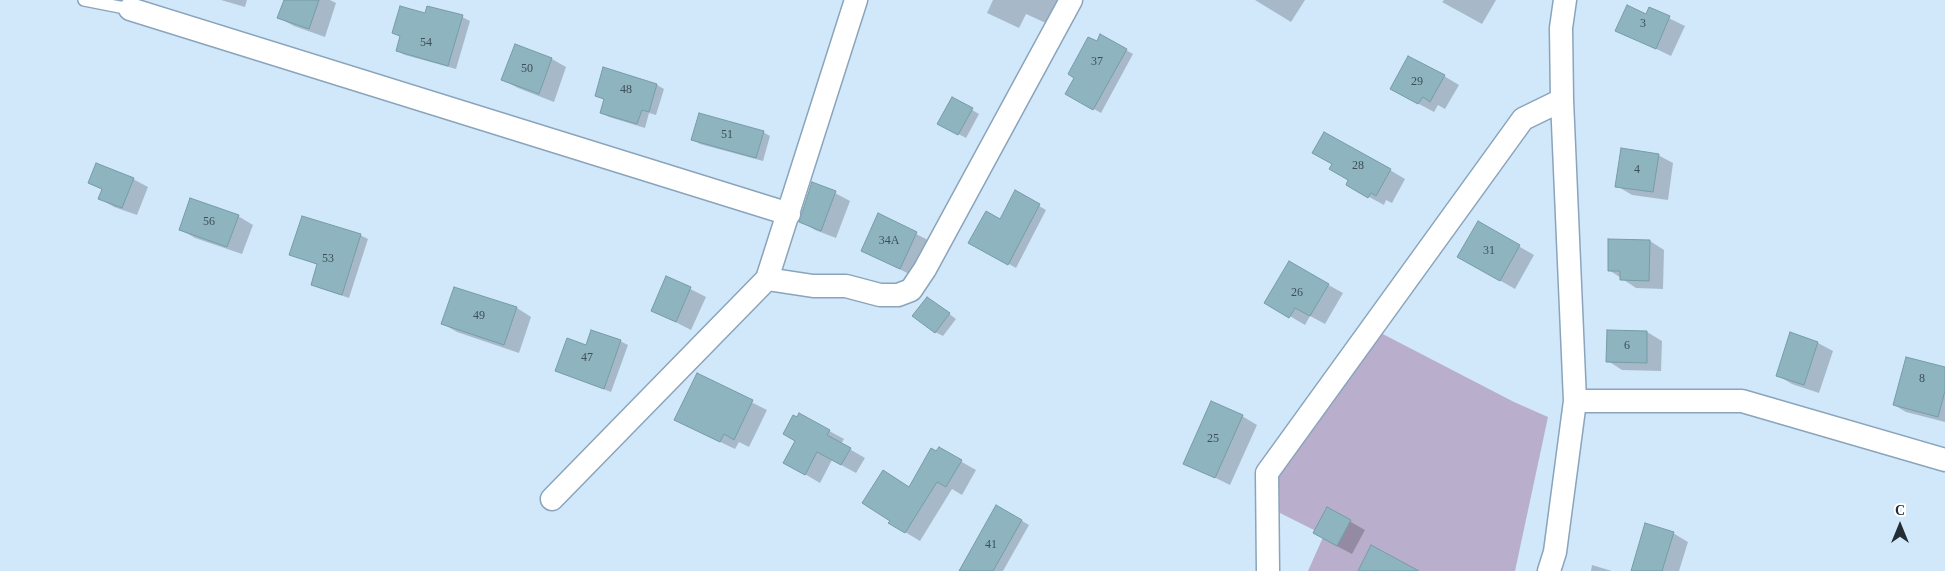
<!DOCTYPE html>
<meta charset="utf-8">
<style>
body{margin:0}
#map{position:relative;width:1945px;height:571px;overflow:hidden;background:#d1e8fb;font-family:"Times New Roman",serif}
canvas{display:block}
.north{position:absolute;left:1875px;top:501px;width:50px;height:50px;-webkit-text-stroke:4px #fff;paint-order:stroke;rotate:0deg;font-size:14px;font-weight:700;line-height:20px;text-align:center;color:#232d36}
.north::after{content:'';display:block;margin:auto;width:18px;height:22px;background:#232d36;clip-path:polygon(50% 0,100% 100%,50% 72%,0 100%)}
</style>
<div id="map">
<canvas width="1945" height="571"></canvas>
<div class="north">С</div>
</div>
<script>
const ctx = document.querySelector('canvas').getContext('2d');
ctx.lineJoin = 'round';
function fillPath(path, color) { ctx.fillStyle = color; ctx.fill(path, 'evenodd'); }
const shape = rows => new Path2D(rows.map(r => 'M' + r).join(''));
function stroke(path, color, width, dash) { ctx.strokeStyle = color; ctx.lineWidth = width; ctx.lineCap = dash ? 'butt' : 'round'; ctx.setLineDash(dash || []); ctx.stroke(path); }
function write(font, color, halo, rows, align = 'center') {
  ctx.font = font + ' "Times New Roman",serif'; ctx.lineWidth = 5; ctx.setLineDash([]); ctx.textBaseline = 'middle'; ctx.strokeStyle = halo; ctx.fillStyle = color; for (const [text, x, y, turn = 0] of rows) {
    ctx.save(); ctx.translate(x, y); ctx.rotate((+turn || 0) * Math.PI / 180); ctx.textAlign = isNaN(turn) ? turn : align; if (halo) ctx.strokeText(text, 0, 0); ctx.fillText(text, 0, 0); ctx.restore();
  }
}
fillPath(shape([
 [1375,330,1514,402,1548,417,1515,571,1308,571,1324,535,1278,512,1279,453]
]), '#b9aecc');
fillPath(shape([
 [221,0,247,0,245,7],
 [285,0,330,0,336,3,325,37,294,26,279,18],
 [993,0,1059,0,1048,24,1026,14,1019,28,987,13],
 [1255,0,1305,0,1291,22],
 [1444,0,1496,0,1482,24,1442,2],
 [1650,9,1685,26,1671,56,1617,30,1647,15],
 [426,15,462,17,470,21,456,69,405,55,397,51,401,37,393,33],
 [1101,36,1133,54,1101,113,1066,93],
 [552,59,566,67,554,102,518,88,503,80],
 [604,69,657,85,664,89,656,115,649,113,645,128,609,117,601,113,605,100,596,95],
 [1444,76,1459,85,1445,109,1438,105,1434,112,1406,97],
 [952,98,979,114,966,138,938,123],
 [763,132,770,136,763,161,700,144,693,140],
 [1658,155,1673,163,1668,200,1632,195,1617,186],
 [1390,170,1405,179,1392,203,1386,200,1384,205,1347,185],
 [133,179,148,187,137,215,114,207,99,198,102,190,90,183],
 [1015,192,1046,210,1016,268,970,242,1000,220],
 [835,193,850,201,836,238,815,230,800,221],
 [878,215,932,242,915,277,862,250],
 [238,216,253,225,242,254,195,238,180,229],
 [1478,223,1534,255,1515,289,1459,257],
 [360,235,368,239,349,298,319,288,312,284,318,265,291,254],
 [1650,241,1664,250,1663,289,1636,288,1609,270],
 [1289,263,1343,293,1325,324,1310,316,1305,325,1266,302],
 [667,277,706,297,691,330,652,310],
 [935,303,956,319,943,336,935,332],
 [517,308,531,317,519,353,457,332,443,324],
 [1647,332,1662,341,1661,371,1622,370,1608,361],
 [1791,334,1818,343,1833,351,1819,393,1792,384,1777,375],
 [620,341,628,345,611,392,557,371,587,346],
 [1945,369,1945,422,1906,412,1894,405],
 [697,375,767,410,749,447,739,442,735,449,691,428],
 [800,415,844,439,841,444,865,458,856,473,832,460,820,483,798,470,797,441,798,419],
 [1242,416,1257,425,1230,485,1185,463],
 [939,449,976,470,962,495,952,489,920,541,890,523,898,480,910,488],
 [997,506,1029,525,1003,571,963,571],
 [1328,509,1365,530,1352,554,1329,542],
 [1673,533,1688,542,1679,571,1638,571],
 [1592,565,1612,571,1591,571]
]), '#0003');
const building = shape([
 [284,0,319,0,309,29,277,18,284,0],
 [1627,5,1646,14,1649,7,1670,16,1656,49,1615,31,1627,5],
 [400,6,425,13,427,6,463,15,448,66,396,51,400,36,392,33,400,6],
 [1100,34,1127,49,1093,110,1065,94,1074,78,1068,74,1088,37,1097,41,1100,34],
 [515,44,552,58,539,94,501,80,515,44],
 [1408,56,1445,75,1430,102,1423,97,1418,104,1390,89,1408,56],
 [603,67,657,84,649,112,642,110,637,124,600,113,604,99,595,96,603,67],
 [952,97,973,108,958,135,937,124,952,97],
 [699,113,764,131,756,158,691,140,699,113],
 [1324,132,1391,169,1376,196,1371,193,1368,198,1346,185,1348,180,1329,169,1332,164,1312,153,1324,132],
 [1621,148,1659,154,1653,192,1615,187,1621,148],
 [96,163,134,178,122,208,98,199,102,189,88,183,96,163],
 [812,182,836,191,821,231,799,222,812,182],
 [1015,190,1040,204,1008,265,968,243,986,211,1000,219,1015,190],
 [190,198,239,215,227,247,179,230,190,198],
 [878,213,917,232,900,269,861,251,878,213],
 [302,216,361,234,342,295,311,285,317,264,289,255,302,216],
 [1478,221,1520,245,1500,281,1457,257,1478,221],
 [1608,239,1650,240,1649,281,1620,280,1620,271,1608,271,1608,239],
 [1289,261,1329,284,1310,316,1295,308,1289,318,1264,303,1289,261],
 [666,276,691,287,676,322,651,311,666,276],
 [454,287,517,307,504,345,441,324,454,287],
 [927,297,950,313,935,333,912,316,927,297],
 [591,330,621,340,604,389,555,371,567,338,586,345,591,330],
 [1607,330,1647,331,1647,363,1606,362,1607,330],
 [1790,332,1818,342,1804,385,1776,376,1790,332],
 [1906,357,1945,367,1945,391,1938,417,1893,405,1906,357],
 [697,373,753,400,734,440,724,434,720,442,674,420,697,373],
 [1211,401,1243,415,1215,478,1183,464,1211,401],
 [799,413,830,430,827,435,851,448,841,465,817,452,805,475,783,463,795,441,783,434,793,415,797,417,799,413],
 [939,447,962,460,946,487,937,482,905,533,888,523,890,521,862,503,883,470,909,487,931,448,936,451,939,447],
 [996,505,1022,520,993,571,959,571,996,505],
 [1327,507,1351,520,1337,546,1313,533,1327,507],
 [1645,523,1674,532,1662,571,1631,571,1645,523],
 [1371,545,1419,571,1358,571,1371,545]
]);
fillPath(building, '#8eb5bf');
stroke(building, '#759ca6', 1);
const lane = shape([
 [84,0,130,9]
]);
const street = shape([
 [130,9,789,214],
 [767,279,813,286,846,286,880,295,898,295,911,290,925,269,1071,0],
 [1575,401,1742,401,1945,460],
 [552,499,767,279,856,0],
 [1268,571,1267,473,1523,119,1562,100],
 [1549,571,1555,552,1575,401,1562,100,1561,28,1565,0]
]);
stroke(lane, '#8aa4bb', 14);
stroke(street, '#8aa4bb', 25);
stroke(lane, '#fff', 11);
stroke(street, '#fff', 22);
write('12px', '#3e4f58', null, [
 ["3",1643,24],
 ["54",426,43],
 ["37",1097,62],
 ["50",527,69],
 ["29",1417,82],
 ["48",626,90],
 ["51",727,135],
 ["28",1358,166],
 ["4",1637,170],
 ["56",209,222],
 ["34А",889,241],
 ["31",1489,251],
 ["53",328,259],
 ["26",1297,293],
 ["49",479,316],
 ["6",1627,346],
 ["47",587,358],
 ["8",1922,379],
 ["25",1213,439],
 ["41",991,545]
]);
</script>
